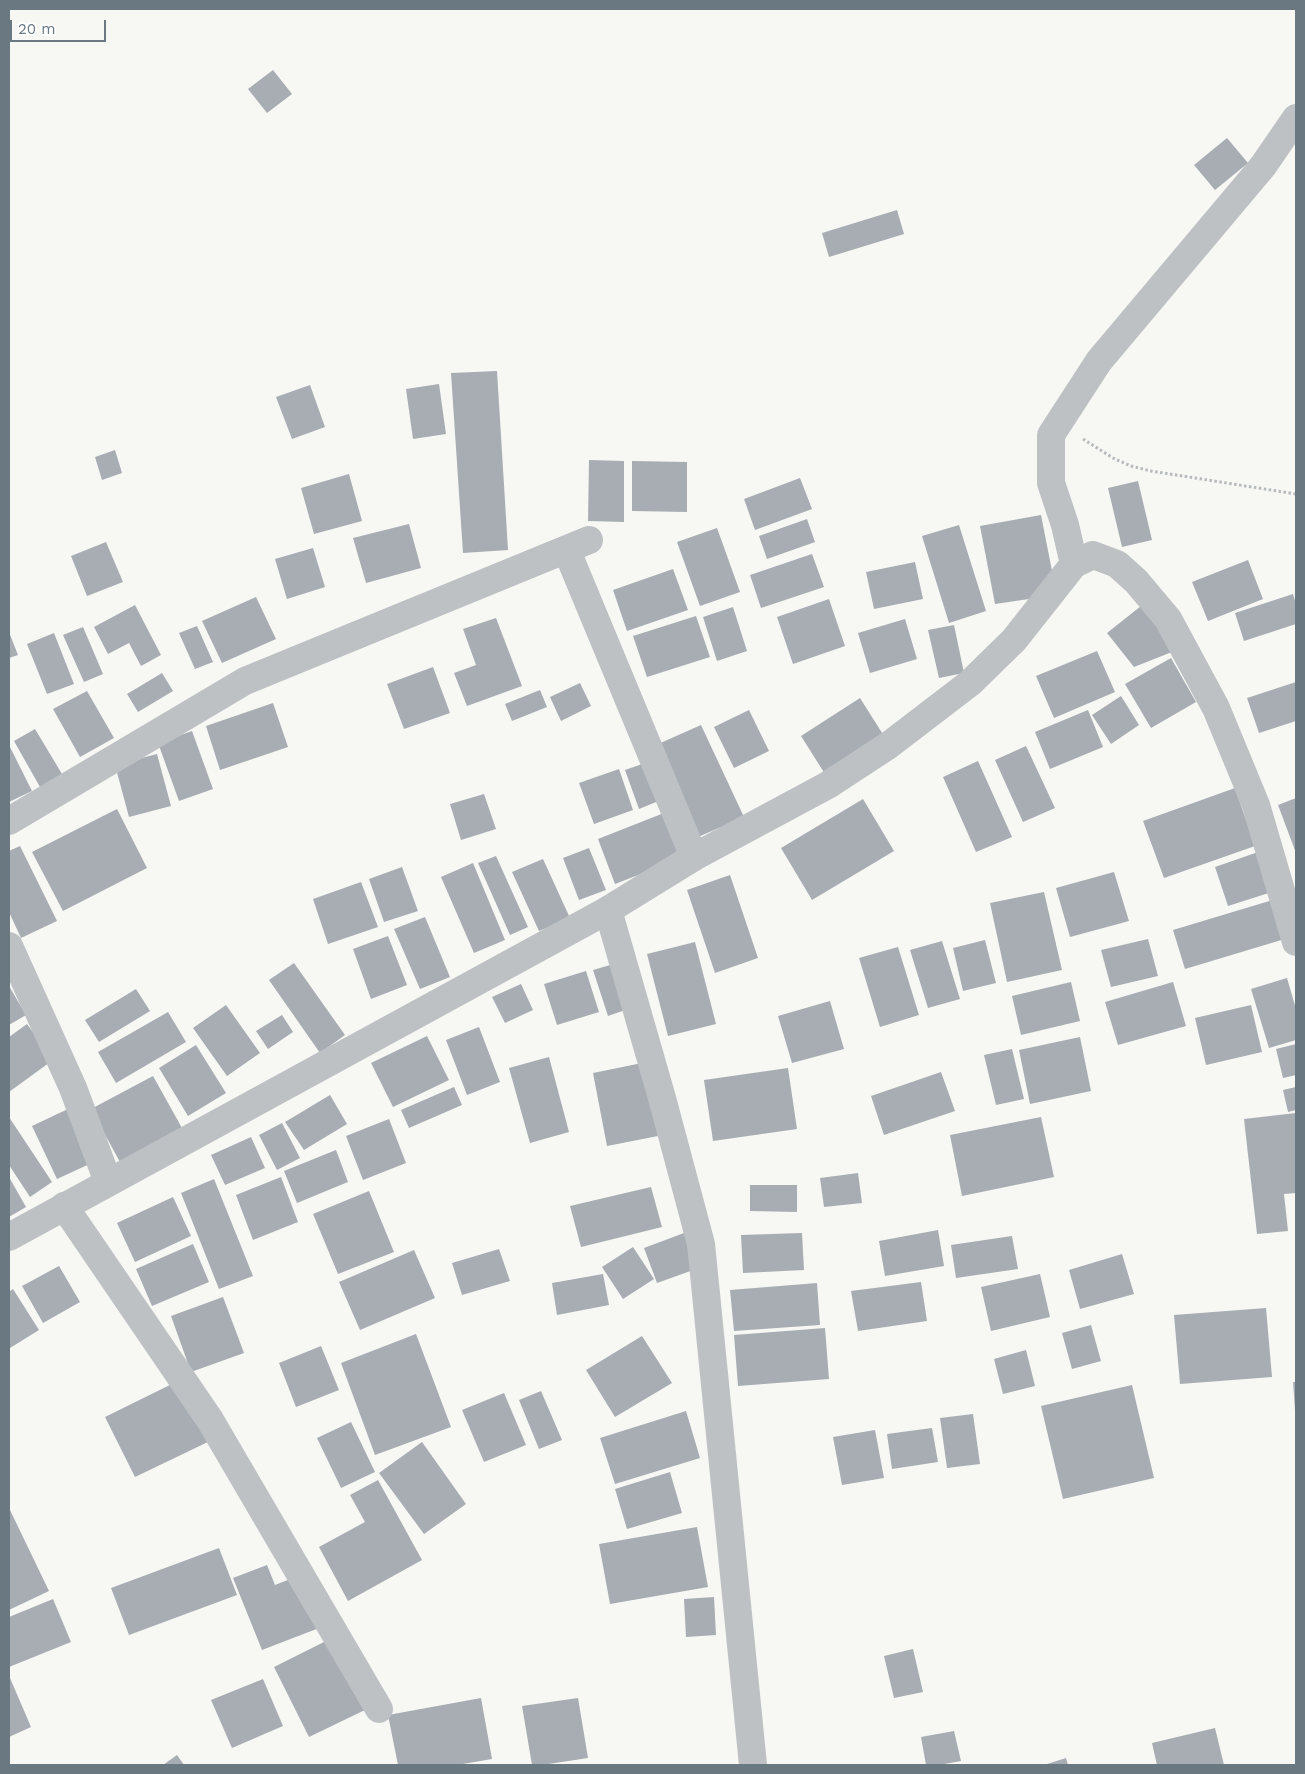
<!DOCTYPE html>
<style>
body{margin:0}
#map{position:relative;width:1305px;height:1774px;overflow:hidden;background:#f7f7f4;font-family:"Work Sans",sans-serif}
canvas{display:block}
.frame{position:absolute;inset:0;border:10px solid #6a7882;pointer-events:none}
.scale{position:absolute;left:10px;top:20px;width:96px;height:22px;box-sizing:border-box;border:2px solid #6a7882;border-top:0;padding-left:6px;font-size:15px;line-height:18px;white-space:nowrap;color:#6a7882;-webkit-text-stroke:4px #fff;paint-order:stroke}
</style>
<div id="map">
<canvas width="1305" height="1774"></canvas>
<div class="frame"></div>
<div class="scale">20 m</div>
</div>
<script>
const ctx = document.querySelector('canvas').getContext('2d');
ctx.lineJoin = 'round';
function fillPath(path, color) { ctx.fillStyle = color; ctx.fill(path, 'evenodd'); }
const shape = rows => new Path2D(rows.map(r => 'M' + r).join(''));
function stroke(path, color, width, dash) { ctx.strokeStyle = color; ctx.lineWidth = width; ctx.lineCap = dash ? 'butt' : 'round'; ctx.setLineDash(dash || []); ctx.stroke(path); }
fillPath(shape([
 [273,70,292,94,267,113,248,89],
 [1227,138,1248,163,1215,190,1194,165],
 [897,210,904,234,829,257,822,233],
 [497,371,508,550,463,553,451,373],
 [439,384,446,434,413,439,406,389],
 [310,385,325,427,292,439,276,397],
 [115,450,122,473,102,480,95,457],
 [589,460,624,461,624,522,588,521],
 [632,461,687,462,687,512,632,511],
 [349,474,362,521,314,534,301,488],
 [800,478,812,509,755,530,744,499],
 [1138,481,1152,540,1122,547,1108,488],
 [1041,515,1052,571,1029,599,995,604,980,526],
 [807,519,815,542,767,559,759,536],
 [409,524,421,568,366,583,353,538],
 [959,525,986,611,949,623,922,536],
 [717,528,740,592,700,606,677,542],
 [106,542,123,582,87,596,71,556],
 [313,548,325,587,287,599,275,559],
 [812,554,824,587,761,608,750,575],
 [1248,560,1263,599,1208,621,1192,582],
 [915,562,923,599,874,609,866,572],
 [673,569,688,610,627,631,613,590],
 [1293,594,1296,604,1296,624,1244,641,1235,613],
 [256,597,276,639,222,663,202,621],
 [829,599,845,646,793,664,777,617],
 [135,605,161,655,141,666,129,643,108,654,94,627],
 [1141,606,1177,650,1134,667,1107,633],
 [733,607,747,651,717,661,703,617],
 [696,616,710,657,647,677,633,636],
 [496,618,522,686,467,706,454,673,476,665,463,629],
 [905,619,917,659,870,673,858,633],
 [954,625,964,673,939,678,928,630],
 [197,626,213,662,195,669,179,633],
 [83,627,103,674,84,682,63,635],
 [9,632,18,655,9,658],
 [54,633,74,684,47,694,27,644],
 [1097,651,1115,692,1054,718,1036,676],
 [1171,658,1196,702,1151,728,1125,684],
 [433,667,450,713,404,729,387,684],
 [162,673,173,691,138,712,127,694],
 [1296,682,1296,721,1259,733,1247,698],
 [580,683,591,706,561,721,550,697],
 [540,690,547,707,512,721,505,704],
 [87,691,114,738,80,757,53,709],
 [1121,696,1139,725,1111,744,1092,715],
 [860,698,884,736,825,774,801,736],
 [273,703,288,747,220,770,206,726],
 [749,710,769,751,734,768,714,727],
 [1088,710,1103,747,1050,769,1035,732],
 [701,725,744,817,698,837,656,745],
 [35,729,62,774,40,787,14,741],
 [192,731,213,789,179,801,158,743],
 [9,745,32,791,9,802],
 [1026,746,1055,808,1023,822,995,760],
 [157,754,171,806,129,817,115,765],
 [978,761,1012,837,976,852,943,777],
 [648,762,661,800,639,809,625,770],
 [619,769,633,810,594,824,579,783],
 [1235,788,1255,846,1164,878,1143,821],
 [484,794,496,829,461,840,450,804],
 [1296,798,1296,853,1278,805],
 [863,799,894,851,812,900,781,848],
 [117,809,147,868,63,911,32,852],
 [669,811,687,856,615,884,598,839],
 [20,846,57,921,21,938,9,912,9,851],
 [589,848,606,890,579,900,563,858],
 [1261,851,1275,891,1228,906,1215,867],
 [496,856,528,927,510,935,478,863],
 [543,859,570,918,539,931,512,872],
 [473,863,505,940,474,953,441,877],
 [402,867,418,911,384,922,369,879],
 [1114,872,1129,921,1070,937,1056,888],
 [730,875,758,958,715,973,687,890],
 [361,882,378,927,328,944,313,899],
 [1044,892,1062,970,1007,982,990,903],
 [1276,899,1288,938,1185,969,1173,930],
 [425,917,450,977,420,989,394,929],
 [388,936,407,985,371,999,353,949],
 [1148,939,1158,976,1111,987,1101,950],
 [985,940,996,983,963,991,953,948],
 [942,941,960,999,928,1008,910,950],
 [695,942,716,1024,668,1036,647,954],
 [898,947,919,1015,880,1027,859,958],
 [294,963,345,1035,320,1053,269,980],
 [617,963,631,1008,608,1016,593,970],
 [586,971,599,1012,557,1025,544,984],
 [1287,978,1296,1009,1296,1040,1269,1048,1251,989],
 [1071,982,1080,1021,1021,1035,1012,996],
 [1173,982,1186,1026,1118,1045,1105,1002],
 [521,984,533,1010,505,1023,492,997],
 [9,986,26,1015,9,1025],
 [136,989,150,1011,99,1042,85,1020],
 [830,1001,844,1049,792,1063,778,1016],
 [226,1005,260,1053,227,1076,193,1028],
 [1251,1005,1262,1052,1206,1065,1195,1018],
 [168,1012,186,1042,116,1083,98,1052],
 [282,1015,293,1032,268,1049,256,1031],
 [27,1024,53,1060,9,1092,9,1037],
 [479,1027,500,1082,467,1095,446,1040],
 [427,1036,449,1080,393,1107,371,1063],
 [1080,1037,1091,1091,1030,1104,1019,1050],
 [1296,1044,1296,1075,1283,1078,1276,1049],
 [196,1045,226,1093,188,1116,159,1068],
 [1012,1049,1024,1099,996,1105,984,1055],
 [549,1057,569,1132,530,1143,509,1068],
 [642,1063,658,1136,607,1146,593,1073],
 [788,1068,797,1129,713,1141,704,1080],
 [941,1072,955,1111,884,1135,871,1096],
 [153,1076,182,1128,120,1162,91,1109],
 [454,1087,462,1105,409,1128,401,1110],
 [1296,1087,1296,1110,1288,1112,1283,1090],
 [330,1095,347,1124,304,1150,285,1122],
 [70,1108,96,1161,57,1179,32,1126],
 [1296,1113,1296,1193,1284,1194,1288,1231,1257,1234,1244,1119],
 [9,1117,52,1182,30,1197,9,1165],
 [1041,1117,1054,1177,962,1196,950,1135],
 [389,1119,406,1163,363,1180,346,1136],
 [282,1123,300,1158,277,1170,259,1135],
 [251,1137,265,1168,225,1185,211,1155],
 [336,1150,348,1182,297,1203,284,1171],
 [858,1173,862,1203,824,1207,820,1178],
 [9,1177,26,1207,9,1217],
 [281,1177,298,1222,253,1240,236,1195],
 [214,1179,253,1276,219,1289,181,1193],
 [750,1185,797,1185,797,1212,750,1211],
 [651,1187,662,1227,581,1247,570,1206],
 [369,1191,394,1252,338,1274,313,1214],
 [173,1197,191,1236,135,1262,117,1223],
 [938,1230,944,1266,885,1276,879,1241],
 [684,1233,696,1269,657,1283,644,1248],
 [802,1233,804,1270,743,1273,741,1235],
 [1012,1236,1018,1269,956,1278,951,1245],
 [193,1244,209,1282,152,1306,136,1269],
 [633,1247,654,1279,623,1299,602,1267],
 [499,1249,510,1281,462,1295,452,1263],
 [414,1250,435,1298,360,1330,339,1282],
 [1122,1254,1134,1294,1080,1309,1069,1270],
 [59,1266,80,1302,43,1323,22,1286],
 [603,1274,609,1305,557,1315,552,1283],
 [1040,1274,1050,1317,991,1331,981,1287],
 [921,1282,927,1321,858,1331,851,1291],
 [817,1283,820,1325,734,1331,730,1290],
 [13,1289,39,1330,10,1348,9,1292],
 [223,1297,244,1353,191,1372,171,1316],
 [1266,1308,1272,1377,1180,1384,1174,1315],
 [1091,1325,1101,1361,1072,1369,1062,1333],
 [825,1328,829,1379,738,1386,734,1335],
 [416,1334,451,1427,375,1455,341,1363],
 [642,1336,672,1383,615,1417,586,1370],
 [321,1346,339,1390,296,1407,279,1363],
 [1026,1350,1035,1386,1003,1394,994,1359],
 [180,1380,210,1441,135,1477,105,1417],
 [1293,1382,1296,1382,1296,1410,1295,1410],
 [1132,1385,1154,1478,1063,1499,1041,1406],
 [541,1391,562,1440,539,1449,519,1400],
 [504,1393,526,1445,484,1462,462,1410],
 [686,1411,700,1458,615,1484,600,1438],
 [973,1414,980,1464,947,1468,940,1418],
 [351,1422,375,1472,341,1488,317,1438],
 [932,1428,938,1462,892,1469,887,1434],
 [875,1430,884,1478,842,1485,833,1437],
 [422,1442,466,1504,424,1534,379,1473],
 [670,1472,682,1513,627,1529,615,1489],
 [378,1480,422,1560,348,1601,319,1547,365,1522,350,1495],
 [9,1510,10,1510,49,1591,9,1610],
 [697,1527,708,1587,610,1604,599,1544],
 [219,1548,237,1595,129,1635,111,1588],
 [267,1565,275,1585,298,1576,319,1628,262,1650,233,1578],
 [714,1597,716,1635,686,1637,684,1599],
 [53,1599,71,1642,9,1667,9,1617],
 [334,1637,369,1708,309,1737,274,1667],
 [913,1649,923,1692,894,1698,884,1656],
 [9,1678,10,1678,31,1727,9,1737],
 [263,1679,283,1726,232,1748,211,1700],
 [481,1698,492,1759,457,1765,398,1765,388,1715],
 [578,1698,588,1758,542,1765,532,1765,522,1706],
 [1215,1728,1224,1765,1157,1765,1152,1743],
 [954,1731,961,1761,939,1765,926,1765,921,1737],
 [177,1755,184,1765,163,1765],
 [1066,1758,1068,1765,1044,1765]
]), '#a7adb3');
stroke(shape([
 [1083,439,1113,458,1131,466,1151,471,1296,494]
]), '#b7babc', 3, [2.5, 2.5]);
stroke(shape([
 [567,551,694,857],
 [1074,564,1065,525,1051,483,1051,435,1099,361,1263,166,1296,118],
 [9,821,245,681,589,540],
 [608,910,662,1098,701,1244,753,1765],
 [9,946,73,1088,108,1182],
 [64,1206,210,1420,379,1709]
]), '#bdc1c4', 28);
stroke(shape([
 [9,1237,608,910,694,857,828,785,889,745,970,683,1014,640,1074,564,1093,555,1117,564,1136,581,1168,619,1216,708,1256,805,1296,942]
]), '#bdc1c4', 28);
</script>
